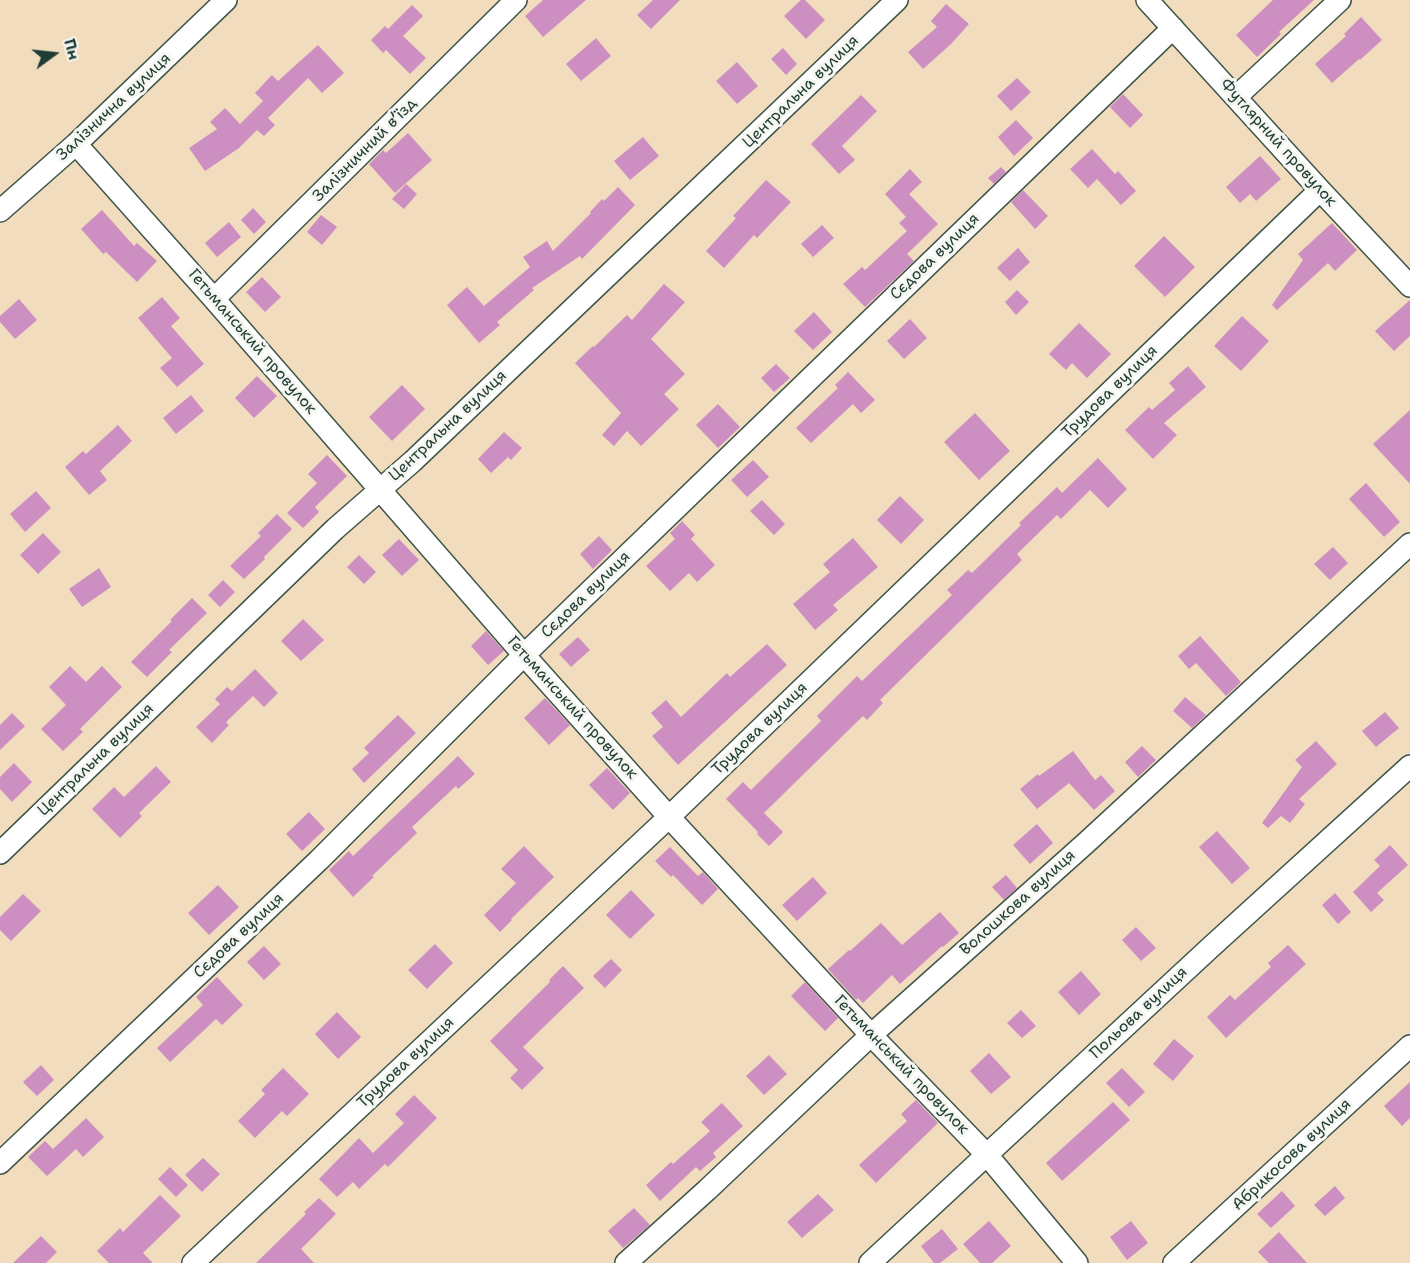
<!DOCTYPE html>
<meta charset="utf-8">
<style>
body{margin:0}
#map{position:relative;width:1410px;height:1263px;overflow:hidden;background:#f2dcbe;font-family:"Shantell Sans",sans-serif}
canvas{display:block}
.north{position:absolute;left:24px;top:24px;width:60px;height:60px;-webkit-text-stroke:4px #f6f6f2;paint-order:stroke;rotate:75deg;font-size:16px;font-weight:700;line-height:24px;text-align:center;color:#1f3d34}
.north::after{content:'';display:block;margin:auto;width:21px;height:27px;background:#1f3d34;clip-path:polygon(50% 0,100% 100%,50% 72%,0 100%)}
</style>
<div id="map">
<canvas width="1410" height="1263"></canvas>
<div class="north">Пн</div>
</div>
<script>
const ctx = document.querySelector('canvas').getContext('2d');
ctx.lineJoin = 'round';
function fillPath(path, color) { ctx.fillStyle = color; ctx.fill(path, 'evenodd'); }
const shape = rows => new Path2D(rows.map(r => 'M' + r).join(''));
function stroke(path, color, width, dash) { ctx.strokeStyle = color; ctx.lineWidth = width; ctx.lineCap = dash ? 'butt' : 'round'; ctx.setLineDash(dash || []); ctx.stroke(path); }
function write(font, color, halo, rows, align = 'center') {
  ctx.font = font + ' "Shantell Sans",sans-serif'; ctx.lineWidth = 6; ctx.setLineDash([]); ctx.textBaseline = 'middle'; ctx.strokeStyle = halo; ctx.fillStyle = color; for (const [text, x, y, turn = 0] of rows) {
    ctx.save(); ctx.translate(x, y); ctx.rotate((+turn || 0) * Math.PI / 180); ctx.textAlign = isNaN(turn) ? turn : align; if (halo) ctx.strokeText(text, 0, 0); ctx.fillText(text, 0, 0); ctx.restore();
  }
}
fillPath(shape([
 [543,0,586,0,543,37,525,16],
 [653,0,680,0,651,29,637,15],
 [801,0,805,0,825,20,806,39,784,16],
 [1273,0,1314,0,1279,32,1281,34,1257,57,1236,35],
 [946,4,969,24,951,44,923,69,908,52,937,27,931,21],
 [412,5,423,16,403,36,426,58,410,74,386,50,383,53,371,40,385,26,388,29],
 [1361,17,1382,40,1360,60,1359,59,1332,83,1315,64,1346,36,1344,34],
 [596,38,611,56,581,81,566,64],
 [318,45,344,73,322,93,308,78,268,118,275,125,264,136,257,130,239,148,205,171,189,148,217,129,210,122,225,108,240,124,263,101,255,93,272,75,278,81],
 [783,48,797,64,786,75,771,59],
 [737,62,758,86,737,104,716,81],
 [1017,78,1031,92,1011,111,997,96],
 [1123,94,1143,115,1130,128,1110,107],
 [861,95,877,111,842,146,855,160,839,174,811,144],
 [1016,120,1033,138,1014,156,998,137],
 [408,133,432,160,395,193,369,164,383,150,386,153],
 [643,137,659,156,630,180,614,161],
 [1092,149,1115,174,1118,171,1136,191,1121,205,1097,179,1088,188,1070,169],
 [1260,156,1281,179,1256,201,1250,194,1240,203,1226,187],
 [1001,167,1006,172,994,184,988,178],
 [910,169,922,182,909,194,938,224,907,254,914,261,865,307,843,284,862,267,865,270,907,231,899,223,906,217,885,194],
 [766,180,791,202,757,238,754,235,724,268,706,251,736,218,733,216],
 [406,184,417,194,404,209,392,199],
 [618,187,635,205,582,259,580,256,532,288,534,290,497,322,500,325,479,343,447,305,467,287,484,306,530,267,523,257,547,241,553,251,591,213,590,212,602,199,604,201],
 [1023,190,1048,216,1035,229,1011,202],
 [253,208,266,222,254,234,241,220],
 [102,210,134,246,137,243,157,261,137,282,106,252,103,254,81,229],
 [321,215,337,227,322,245,307,232],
 [229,222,241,237,217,257,205,243],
 [1332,223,1357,250,1335,271,1328,263,1277,310,1272,305,1303,260,1298,254],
 [822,225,834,238,813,257,801,244],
 [1164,236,1195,267,1165,297,1134,266],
 [1018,248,1030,262,1010,281,997,268],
 [262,277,281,297,265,312,246,292],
 [664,284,685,302,651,339,685,374,664,394,679,409,641,446,627,431,614,446,602,435,621,413,575,363,593,346,594,347,627,315,632,320],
 [1017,290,1029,302,1016,315,1005,302],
 [162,297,180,318,171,326,204,364,177,387,160,368,172,358,138,318],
 [19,299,37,320,15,339,0,322,0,316],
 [1410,300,1410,336,1394,351,1375,331],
 [814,312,832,332,813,350,794,331],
 [1242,316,1269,341,1241,371,1214,346],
 [910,319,927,338,904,359,887,341],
 [1079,323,1111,354,1087,378,1072,363,1066,370,1049,354],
 [776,364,790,378,774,392,761,378],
 [1188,366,1206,387,1164,423,1177,435,1153,459,1125,430,1149,407,1152,410,1175,390,1169,383],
 [848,372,875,400,861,413,853,404,811,443,796,428,838,388,835,385],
 [257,376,277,396,254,418,235,398],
 [402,385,425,409,392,441,369,417],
 [191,395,204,411,176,434,163,418],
 [718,404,740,427,718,448,696,425],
 [1410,410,1410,484,1373,444],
 [975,413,1010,451,979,480,944,442],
 [118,425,132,441,100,471,107,480,89,495,65,467,83,451,86,454],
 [504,432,522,448,511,460,508,457,491,473,478,459],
 [327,455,347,476,315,507,319,512,303,528,287,513,317,483,308,474],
 [1098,458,1127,489,1108,508,1090,490,1061,519,1057,515,1017,554,1022,560,880,700,883,703,867,720,863,716,764,813,783,832,769,846,757,834,758,832,726,799,743,782,751,790,821,721,817,716,857,676,862,681,952,595,947,590,968,570,972,573,1021,525,1019,523,1057,487,1062,493],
 [753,460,769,477,747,497,731,480],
 [1366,483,1400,522,1384,537,1349,499],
 [36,491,51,508,25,532,10,514],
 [900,496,924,520,901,544,877,520],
 [762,500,785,524,774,535,750,511],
 [277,514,292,529,264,557,265,559,244,579,230,566,261,536,258,533],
 [682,521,695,535,691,539,715,565,697,582,689,573,670,591,646,566,675,539,670,533],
 [43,533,61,552,38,574,20,555],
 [599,536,612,550,593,569,580,554],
 [853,538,878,567,833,605,838,610,815,630,793,604,830,572,823,564],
 [399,539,419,560,402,576,382,555],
 [1333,547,1348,563,1330,580,1314,564],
 [359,555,376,572,364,584,347,567],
 [99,568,111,587,82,607,69,589],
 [223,580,235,592,220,607,208,595],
 [192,598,207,613,169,650,172,652,147,677,131,662,172,621,170,620],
 [303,619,324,640,301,661,281,641],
 [486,631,504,651,488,665,471,646],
 [1200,636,1241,682,1226,696,1196,663,1189,669,1178,656],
 [578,637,590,650,571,667,559,654],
 [767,644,787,665,678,765,652,736,663,727,651,713,666,700,681,717,727,673,730,677],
 [70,666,86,682,102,666,122,687,80,729,83,732,63,751,41,729,66,705,49,687],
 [255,669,278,693,264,707,253,696,226,722,229,725,212,743,196,727,220,704,215,699,227,687,232,691],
 [1185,697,1206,715,1192,728,1173,711],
 [545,698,570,725,549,745,524,718],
 [1385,712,1399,728,1376,747,1362,731],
 [12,713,25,726,0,750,0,725],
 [398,715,416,733,364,783,352,769,369,753,364,748],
 [1316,741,1337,764,1299,799,1305,804,1290,823,1281,816,1268,828,1262,823,1302,767,1295,760],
 [1142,746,1156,760,1138,777,1125,762],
 [1073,751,1095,780,1101,775,1115,791,1094,810,1069,783,1037,809,1020,789,1038,774,1039,776],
 [458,756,475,774,458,789,456,786,412,827,417,833,372,876,374,877,353,897,329,870,349,851,353,856],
 [14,763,32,782,12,802,0,789,0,777],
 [156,766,171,782,139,813,142,816,120,838,92,809,114,787,124,797],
 [607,768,630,793,613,810,589,785],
 [309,812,325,829,302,851,286,834],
 [1037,824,1053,843,1030,864,1013,845],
 [1217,831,1250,868,1232,884,1199,847],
 [1390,845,1408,865,1377,893,1384,900,1371,912,1353,892,1380,866,1374,860],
 [524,846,554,877,511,919,512,920,500,932,484,915,516,883,501,869],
 [670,847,698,876,703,872,718,889,702,905,673,875,671,877,655,861],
 [1006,875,1017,888,1004,900,992,887],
 [813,877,827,893,797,921,782,905],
 [218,885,239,907,209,935,188,913],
 [631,890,655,915,630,939,606,915],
 [1335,893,1351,912,1338,924,1322,905],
 [23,894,41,911,11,941,0,930,0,917],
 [940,912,959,933,943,947,942,946,900,984,892,975,863,1003,858,998,856,1000,828,969,849,950,850,951,881,923,902,945],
 [1136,927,1156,948,1141,961,1122,940],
 [435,944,453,963,427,989,408,970],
 [1288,945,1306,964,1226,1038,1207,1017,1230,995,1235,1000,1271,967,1268,963],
 [264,946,281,964,264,980,247,962],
 [611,959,622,970,605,988,593,976],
 [563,966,584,988,523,1047,544,1068,522,1090,510,1078,518,1070,490,1041,550,982,549,980],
 [1081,971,1101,994,1079,1015,1058,992],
 [217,977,243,1005,222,1025,216,1019,170,1062,157,1048,203,1005,196,997],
 [805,982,838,1018,825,1031,791,996],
 [1021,1010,1036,1026,1022,1038,1007,1023],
 [337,1012,361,1037,338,1059,315,1034],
 [1174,1039,1194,1056,1173,1081,1153,1064],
 [989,1053,1011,1077,991,1094,970,1071],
 [769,1055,787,1074,764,1095,746,1076],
 [41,1065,54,1080,37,1096,23,1082],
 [283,1068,309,1094,287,1116,282,1111,255,1138,238,1121,265,1094,261,1090],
 [1122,1068,1145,1092,1129,1107,1106,1083],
 [1410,1082,1410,1118,1402,1126,1384,1106],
 [414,1095,437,1118,388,1167,385,1164,359,1189,353,1182,337,1197,319,1179,359,1138,373,1153,404,1123,395,1114],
 [916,1100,938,1123,876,1183,859,1165,907,1121,901,1114],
 [1113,1102,1130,1120,1062,1181,1046,1163],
 [722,1103,743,1126,713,1153,716,1157,700,1171,696,1167,660,1201,646,1185,671,1162,673,1164,710,1131,701,1122],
 [86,1118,104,1137,83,1157,76,1149,47,1176,28,1157,45,1141,53,1149],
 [203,1158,220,1174,202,1192,185,1175],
 [170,1167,188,1185,176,1197,158,1179],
 [1335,1186,1345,1198,1325,1216,1314,1205],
 [1282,1191,1295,1206,1271,1228,1257,1214],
 [818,1194,834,1210,802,1238,787,1222],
 [160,1195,181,1216,143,1253,153,1263,109,1263,97,1251,120,1228,123,1232],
 [319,1198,336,1214,301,1249,314,1263,256,1263,306,1214,304,1212],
 [634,1208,650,1225,623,1248,608,1231],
 [989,1221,1011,1246,992,1263,980,1263,963,1244],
 [1131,1221,1148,1243,1127,1260,1110,1237],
 [942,1229,958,1249,940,1263,934,1263,921,1246],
 [1279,1232,1307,1263,1269,1263,1258,1252],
 [41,1236,57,1252,46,1263,13,1263]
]), '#cd8fc1');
const minor = shape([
 [1147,0,1320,190,1410,286],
 [1236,97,1340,0],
 [76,144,214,299,524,655,669,817,871,1035,987,1155,1077,1263],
 [0,211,76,144,226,0],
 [214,299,516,0],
 [0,853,335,529,413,461,897,0],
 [0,1163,319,860,524,655,1173,28],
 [193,1263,669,817,1320,190],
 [626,1263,707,1190,871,1035,1087,842,1410,544],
 [870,1263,1212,946,1410,766],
 [1174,1263,1410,1046]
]);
stroke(minor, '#3f5549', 24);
stroke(minor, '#fff', 21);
write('16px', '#1f3d34', '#f6f6f2', [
 ["Центральна вулиця",801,92,-44],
 ["Залізнична вулиця",114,107,-43],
 ["Футлярний провулок",1278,143,48],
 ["Залізничний в’їзд",365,150,-45],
 ["Сєдова вулиця",935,257,-44],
 ["Гетьманський провулок",252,342,49],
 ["Трудова вулиця",1110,392,-44],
 ["Центральна вулиця",448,426,-43],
 ["Сєдова вулиця",586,595,-44],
 ["Гетьманський провулок",572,708,48],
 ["Трудова вулиця",760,729,-44],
 ["Центральна вулиця",96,760,-44],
 ["Волошкова вулиця",1018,903,-42],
 ["Сєдова вулиця",239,936,-43],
 ["Польова вулиця",1139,1013,-43],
 ["Трудова вулиця",406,1063,-43],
 ["Гетьманський провулок",901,1065,46],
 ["Абрикосова вулиця",1292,1155,-43]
]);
</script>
